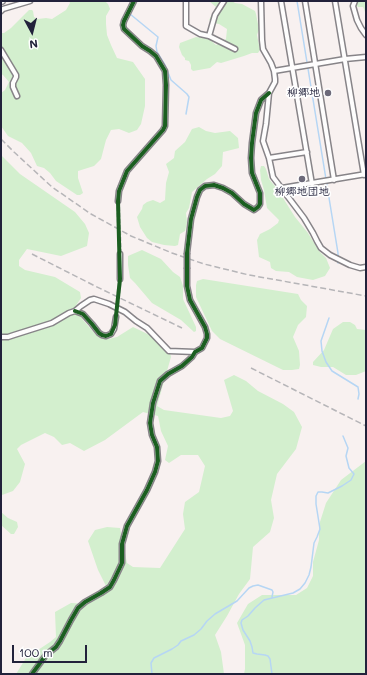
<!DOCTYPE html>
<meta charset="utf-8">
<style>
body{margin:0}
#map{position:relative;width:367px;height:675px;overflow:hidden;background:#f8f1f0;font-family:Mali,sans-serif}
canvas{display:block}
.frame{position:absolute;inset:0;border:2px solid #22223b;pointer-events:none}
.north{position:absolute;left:12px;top:12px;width:40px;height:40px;-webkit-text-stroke:3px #fff;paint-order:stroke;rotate:173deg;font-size:11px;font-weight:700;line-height:16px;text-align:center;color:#22223b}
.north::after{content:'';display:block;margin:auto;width:14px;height:18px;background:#22223b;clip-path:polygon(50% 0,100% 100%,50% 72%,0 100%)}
.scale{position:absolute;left:12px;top:645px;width:75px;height:18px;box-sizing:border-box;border:2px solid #22223b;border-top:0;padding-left:5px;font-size:12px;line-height:14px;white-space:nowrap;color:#22223b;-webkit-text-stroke:3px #fff;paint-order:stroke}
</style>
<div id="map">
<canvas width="367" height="675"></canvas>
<div class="frame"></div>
<div class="north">N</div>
<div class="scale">100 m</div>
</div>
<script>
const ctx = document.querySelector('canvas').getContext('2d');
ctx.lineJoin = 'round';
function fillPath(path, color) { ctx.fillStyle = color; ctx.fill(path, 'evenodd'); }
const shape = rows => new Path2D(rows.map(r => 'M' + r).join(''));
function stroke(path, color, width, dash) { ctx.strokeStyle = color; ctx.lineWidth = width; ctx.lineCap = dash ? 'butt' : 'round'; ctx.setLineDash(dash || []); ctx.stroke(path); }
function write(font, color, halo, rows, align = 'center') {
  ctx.font = font + ' Mali,"Klee One",sans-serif'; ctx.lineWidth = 3.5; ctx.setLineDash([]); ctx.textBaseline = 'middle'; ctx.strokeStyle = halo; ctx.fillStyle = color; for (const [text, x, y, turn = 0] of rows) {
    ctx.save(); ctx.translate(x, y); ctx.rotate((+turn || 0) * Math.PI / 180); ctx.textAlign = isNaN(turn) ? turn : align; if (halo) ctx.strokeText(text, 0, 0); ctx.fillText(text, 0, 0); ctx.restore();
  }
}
fillPath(shape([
 [69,1,105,1,108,4,110,9,106,16,106,24,107,35,111,45,117,58,133,62,145,79,145,106,141,124,137,130,129,133,119,129,111,130,106,140,101,159,94,166,78,171,78,178,83,193,80,195,77,195,56,181,50,173,44,168,37,166,31,153,22,143,8,136,1,126,1,93,5,90,9,82,3,75,1,74,1,33,4,33,11,28,29,10,32,10,33,11,34,17,38,19,46,18,52,19,66,10,70,3],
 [209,1,232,1,235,3,242,4,255,11,256,14,259,29,257,35,260,50,258,53,252,53,244,56,221,63,217,62,210,68,193,71,191,69,191,65,189,61,185,60,185,58,182,55,179,47,180,43,196,37,209,39,216,45,226,39,227,29,219,24,214,23,209,20,216,7],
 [357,1,366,1,366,15,364,9,363,7,358,7,356,5],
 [199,127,206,131,215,133,230,131,238,138,239,148,223,152,222,166,215,174,207,179,192,192,189,208,186,213,187,222,185,231,180,234,178,245,175,246,164,245,152,242,147,238,140,227,137,217,142,209,143,205,147,202,153,200,160,203,165,200,166,183,169,172,166,164,174,158,175,151,185,142,192,129],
 [1,155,20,174,75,212,85,224,89,233,87,246,61,256,27,249,19,260,19,266,25,270,55,277,80,292,81,298,75,307,83,320,97,336,108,339,117,337,133,327,158,339,169,348,171,357,157,406,164,410,221,418,230,416,233,411,224,380,234,375,246,381,258,391,283,404,294,412,302,427,296,449,277,474,271,500,274,518,270,532,253,547,250,579,239,594,227,616,215,635,221,652,224,674,16,674,26,658,50,642,56,637,55,612,71,603,89,604,106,586,98,570,88,541,95,530,107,527,120,528,127,563,133,567,160,568,185,529,183,514,185,502,199,492,205,466,198,455,181,455,169,463,165,460,168,446,161,431,158,416,143,412,105,440,84,451,70,443,62,445,54,437,45,433,21,445,17,449,25,464,20,482,13,491,2,495,1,494],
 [261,166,264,166,266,169,269,179,278,190,295,217,308,233,319,251,326,258,330,268,325,276,313,280,297,277,289,272,276,271,271,268,270,262,259,257,257,240,260,234,270,229,278,223,279,220,267,208,264,190,261,180,260,170],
 [142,250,161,259,173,272,180,277,183,286,183,299,196,327,196,331,194,332,181,320,152,303,135,283,130,278,128,265,128,256],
 [203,279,298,294,301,300,307,306,306,317,298,325,293,337,299,351,300,365,299,369,292,370,283,370,220,339,212,331,196,297,196,285,197,281],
 [343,322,350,322,355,325,357,329,366,330,366,371,356,375,346,375,333,367,321,367,313,365,313,362,324,350,333,329],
 [366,461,365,674,244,674,245,669,245,645,237,623,248,604,262,595,296,595,307,588,313,576,313,562,319,540,319,525,326,503,341,480],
 [1,512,8,518,17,522,18,527,14,534,11,534,1,525]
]), '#d3efce');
stroke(shape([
 [136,1,130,14,158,37,156,46,157,52,165,65,171,80,187,94,189,97,186,114],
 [297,1,338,253,338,263],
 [329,318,321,341,322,351,326,362,332,371,358,387,359,394,358,399],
 [152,674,151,663,154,658,172,649,178,645,181,641,194,635,201,629,207,621,215,614,237,601,249,588,253,586,258,585,272,590,273,592,272,597],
 [272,674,270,659,268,656,265,655,257,654,253,653,252,647,250,641,243,630,241,623,242,620,248,616,255,608,264,600,293,593,300,589,305,583,309,575,311,567,314,543,317,537,320,529,316,504,316,496,318,492,322,492,328,493,342,486,351,480,354,474,349,468,346,456,348,448,343,436]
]), '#b6d6f4', 1.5);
stroke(shape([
 [118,201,120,254],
 [116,317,120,279]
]), '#cdc8cc', 4, [4, 2]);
const minor = shape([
 [186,1,186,26,200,34,209,36],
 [224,1,215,15,209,36,235,49],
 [261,1,262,40,263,49,271,63,274,71,275,79,275,82,269,93,266,124,263,141,269,158,273,177,304,218,313,233,317,241,321,248,330,255,350,265,360,268,366,267],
 [281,1,312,184],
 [305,1,334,180],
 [335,1,364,175],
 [355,1,353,6,357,20,361,28,366,35],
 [1,11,3,9,30,1],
 [1,50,16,75,16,77,13,83,13,87,17,96],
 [274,71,345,59,366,57],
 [269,158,307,152],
 [282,188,366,174],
 [118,201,119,191,127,171,163,130,165,126,166,85,165,71,156,56,150,51,142,46,124,29,123,25,124,21,134,1],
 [187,253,191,219,197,197,200,190,205,186,214,185,223,188,232,193,244,204,254,210,258,207,260,204,260,193,252,173,251,158,252,143,256,113,261,100,269,93],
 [120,254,120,279],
 [75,311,83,314,92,324,99,333,102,335,106,336,111,334,114,329,116,317],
 [1,337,8,337,14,335,52,323,69,313,75,311,81,306,90,300,94,299,109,304,125,312,136,321,147,328,169,351,195,352],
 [32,674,46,655,56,647,60,641,71,620,78,608,85,602,101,593,110,587,114,580,122,563,122,544,127,526,147,490,155,472,158,461,157,447,152,435,150,423,153,403,160,381,168,374,182,366,192,357,195,352,202,348,207,338,207,334,205,327,190,300,187,286,187,269]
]);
const secondary = shape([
 [1,1,2,1]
]);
stroke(minor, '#878488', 7);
stroke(secondary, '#878488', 8);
stroke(minor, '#fefdfd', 4);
stroke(secondary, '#fefdfd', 5.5);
stroke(shape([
 [1,139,14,152,52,187,91,214,131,236,172,253,204,264,249,275,305,285,366,296],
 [32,254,95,286,182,328],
 [251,368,366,426]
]), '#b6b5b8', 1.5, [6, 3]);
const minorBridge = shape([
 [187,269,187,253]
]);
stroke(minorBridge, '#878488', 7, []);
stroke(minorBridge, '#fefdfd', 4);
stroke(shape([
 [75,311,83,314,92,324,99,333,102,335,106,336,111,334,115,325,120,279,118,201,119,191,127,171,163,130,165,126,166,85,165,71,156,56,150,51,142,46,124,29,123,25,124,21,134,1],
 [32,674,46,655,56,647,60,641,71,620,78,608,85,602,101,593,110,587,114,580,122,563,122,544,127,526,147,490,155,472,158,461,157,447,152,435,150,423,153,403,160,381,168,374,182,366,192,357,195,352,202,348,207,338,207,334,205,327,190,300,187,286,187,253,191,219,197,197,200,190,205,186,214,185,223,188,232,193,244,204,254,210,258,207,260,204,260,193,252,173,251,158,252,143,256,113,261,100,269,93]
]), '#1b5e20', 4);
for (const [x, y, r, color] of [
 [328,93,4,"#6d6a7a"],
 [302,179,4,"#6d6a7a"]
]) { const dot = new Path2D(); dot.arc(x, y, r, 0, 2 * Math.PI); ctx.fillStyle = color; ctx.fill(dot); stroke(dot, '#fff', 1.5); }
write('bold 11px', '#22223b', '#fff', [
 ["柳郷地",320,93],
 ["柳郷地団地",302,192,"center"]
], 'right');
</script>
